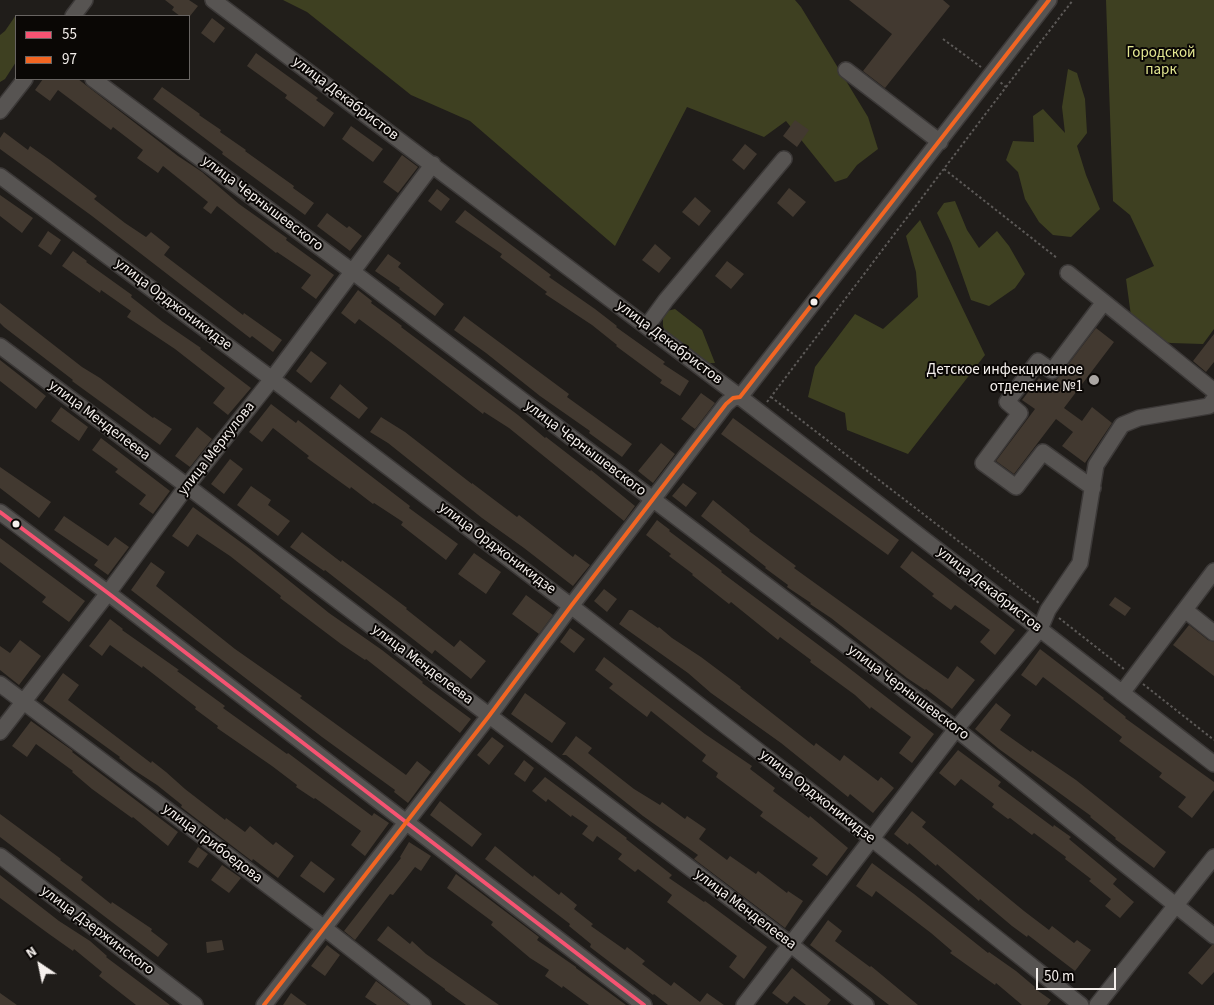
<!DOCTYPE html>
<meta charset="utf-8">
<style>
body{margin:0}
#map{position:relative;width:1214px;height:1005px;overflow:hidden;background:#201d1a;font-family:"Source Sans 3",sans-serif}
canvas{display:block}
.legend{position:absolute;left:15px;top:15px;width:175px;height:65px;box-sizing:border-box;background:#0a0705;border:1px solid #686462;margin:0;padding:6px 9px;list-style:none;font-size:15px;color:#f5f0ed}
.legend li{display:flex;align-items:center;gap:10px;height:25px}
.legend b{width:25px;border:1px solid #686462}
.north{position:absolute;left:15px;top:940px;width:50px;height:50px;-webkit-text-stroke:4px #0a0705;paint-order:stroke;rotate:326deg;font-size:14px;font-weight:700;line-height:20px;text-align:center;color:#f5f0ed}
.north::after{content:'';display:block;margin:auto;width:18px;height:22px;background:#f5f0ed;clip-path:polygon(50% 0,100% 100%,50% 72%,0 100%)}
.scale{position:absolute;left:1036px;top:968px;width:80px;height:22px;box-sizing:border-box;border:2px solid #f5f0ed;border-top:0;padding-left:6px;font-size:15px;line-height:18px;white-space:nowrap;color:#f5f0ed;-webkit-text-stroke:4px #0a0705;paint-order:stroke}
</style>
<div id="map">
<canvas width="1214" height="1005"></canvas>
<ul class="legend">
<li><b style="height:6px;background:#f65372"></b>55</li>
<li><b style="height:6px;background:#f26522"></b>97</li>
</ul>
<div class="north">N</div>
<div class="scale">50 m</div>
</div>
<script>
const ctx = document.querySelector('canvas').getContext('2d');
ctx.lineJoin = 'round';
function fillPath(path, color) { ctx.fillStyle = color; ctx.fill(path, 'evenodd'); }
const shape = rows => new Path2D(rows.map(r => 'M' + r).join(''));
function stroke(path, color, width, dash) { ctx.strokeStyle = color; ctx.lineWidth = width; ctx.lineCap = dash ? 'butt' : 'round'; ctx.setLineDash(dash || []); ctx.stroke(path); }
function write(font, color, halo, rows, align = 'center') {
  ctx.font = font + ' "Source Sans 3",sans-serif'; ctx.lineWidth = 4; ctx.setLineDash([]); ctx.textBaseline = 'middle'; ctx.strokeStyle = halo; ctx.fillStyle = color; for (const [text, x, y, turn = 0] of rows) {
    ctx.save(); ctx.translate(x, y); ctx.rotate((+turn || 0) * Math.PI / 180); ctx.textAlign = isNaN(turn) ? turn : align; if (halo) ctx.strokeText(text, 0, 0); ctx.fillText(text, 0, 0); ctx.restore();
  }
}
fillPath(shape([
 [283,0,795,0,801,7,868,117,878,149,857,165,847,178,835,182,786,121,764,137,687,107,615,246,470,121,411,95,307,12],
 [1106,0,1214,0,1214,329,1203,344,1171,343,1134,338,1126,279,1154,266,1130,215,1113,201],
 [16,15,18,16,16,16,16,62,5,79,0,82,0,35,5,31],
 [1068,69,1077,73,1085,99,1087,133,1077,146,1086,175,1100,209,1071,237,1053,235,1039,222,1025,199,1018,172,1006,160,1013,141,1034,142,1033,116,1043,109,1065,133,1062,107],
 [955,201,967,230,979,248,997,231,1009,246,1025,274,1015,288,989,306,971,300,951,243,937,213,944,203],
 [920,220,985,355,908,454,847,430,845,413,808,397,815,367,855,314,883,329,918,297,916,272,906,236],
 [675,309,702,330,715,363,707,363,681,343,668,341,663,326,663,312]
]), '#3e4021');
fillPath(shape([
 [165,0,189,0,198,6,190,16,180,16,172,10,174,7],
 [849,0,943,0,950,6,885,88,863,71,892,34],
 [212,18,225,28,214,43,201,33],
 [256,53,318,98,316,100,334,113,324,127,285,98,287,95,247,66],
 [43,79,78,79,178,156,202,172,239,204,287,238,286,240,334,275,316,299,301,288,311,275,277,252,276,253,217,206,211,214,203,208,208,202,163,166,158,173,137,158,143,150,113,127,111,130,58,90,50,101,35,90],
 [162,87,200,114,199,115,221,130,220,132,246,150,245,151,294,186,293,188,314,203,305,215,222,154,223,152,153,99],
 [795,120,809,130,797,147,783,136],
 [351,126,383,149,373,162,342,139],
 [4,132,28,150,30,146,50,160,97,196,94,199,125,223,146,237,151,232,170,247,164,255,243,315,244,313,282,340,273,352,252,336,250,338,92,216,0,149,0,138],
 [745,144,757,154,744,170,732,160],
 [402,155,418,167,398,193,383,182],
 [789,188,806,202,793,217,777,203],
 [437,189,450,199,441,211,428,201],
 [0,195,33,218,22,233,0,216],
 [695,197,711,211,699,226,682,212],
 [465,210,551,275,549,277,595,309,617,326,616,327,665,362,663,364,689,381,680,396,660,383,662,380,616,346,617,345,592,325,545,294,547,292,500,257,502,254,455,222],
 [327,213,347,228,349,226,362,236,350,251,317,226],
 [48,231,61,240,51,255,38,246],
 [655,244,671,258,659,273,642,260],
 [73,251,87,261,86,262,132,295,131,297,163,322,201,348,200,349,251,388,228,415,213,403,225,388,175,349,127,317,131,311,101,290,100,293,62,266],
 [388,254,401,263,398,267,444,304,435,316,399,289,400,288,375,271],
 [727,261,744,274,731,289,715,276],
 [358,290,372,301,371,303,402,326,401,327,518,415,545,438,546,437,590,471,591,470,635,506,624,521,509,428,484,412,483,414,390,342,359,319,355,324,341,313],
 [0,303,82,367,100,378,153,418,154,417,172,429,160,445,72,381,73,380,4,327,0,323],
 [464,316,569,394,567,397,632,444,622,457,589,433,590,431,540,396,486,353,454,330],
 [1096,328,1114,342,1064,408,1082,421,1092,407,1112,423,1085,463,1062,446,1073,432,1056,419,1014,474,996,461,1035,409,1022,400,1039,378,1051,387],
 [1214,334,1214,362,1206,372,1193,361],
 [311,351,327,363,311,383,296,371],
 [0,360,46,396,36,409,0,381],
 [340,384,368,408,359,419,330,398],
 [701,393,715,403,695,429,681,419],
 [271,404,296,423,298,420,410,506,409,508,458,544,446,560,401,525,403,522,374,503,373,504,351,487,350,489,307,458,309,456,273,428,262,442,249,432],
 [61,407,88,427,79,441,51,421],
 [381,417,405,432,472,484,472,483,517,517,519,515,573,557,575,554,590,565,573,586,524,548,482,518,388,443,370,432],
 [733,418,899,540,888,555,721,434],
 [197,427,212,439,190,467,175,456],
 [101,438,170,491,153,514,139,504,146,495,115,472,118,469,92,450],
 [661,443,675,454,653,483,638,471],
 [230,459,243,469,224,494,211,484],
 [0,467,51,502,39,518,0,488],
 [683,483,697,493,686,507,672,496],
 [251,486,271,500,268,505,290,521,278,536,237,505],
 [713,500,750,530,749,531,796,566,794,568,948,679,957,666,975,680,952,709,926,689,925,690,907,678,831,618,810,604,811,603,787,587,788,585,765,568,766,567,701,516],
 [193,507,250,549,329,613,382,650,423,682,422,683,471,719,460,733,366,659,365,660,341,644,280,598,281,596,230,556,197,534,188,547,172,536],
 [64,516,108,546,115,537,129,547,108,575,94,565,98,560,54,530],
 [657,520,670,530,669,531,722,571,721,572,836,658,934,734,912,763,899,753,911,737,871,707,870,709,855,695,810,662,811,660,780,637,778,640,731,602,729,604,692,575,693,574,669,556,671,554,646,535],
 [302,532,341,562,342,560,387,593,407,608,406,609,454,647,460,640,486,661,471,679,435,650,432,654,325,570,324,571,290,547],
 [0,538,85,601,69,622,42,602,46,597,0,562],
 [912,551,1015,630,995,655,980,642,990,630,955,605,951,610,932,596,934,594,900,567],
 [474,553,501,572,486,594,458,574],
 [151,562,165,572,156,586,235,649,302,696,300,698,406,775,417,761,431,772,408,803,394,792,395,790,322,737,131,590],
 [604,589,617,599,607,612,594,601],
 [526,595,553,615,539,634,512,614],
 [1115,597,1131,608,1125,616,1109,605],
 [629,610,632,610,658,628,659,627,672,638,701,657,741,687,740,688,814,746,816,743,840,761,844,755,878,781,881,777,894,788,873,813,850,794,848,797,781,743,711,693,688,673,619,624],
 [110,619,123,629,122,630,179,670,177,671,225,706,223,708,287,754,288,753,372,816,374,813,389,823,365,856,351,845,361,831,315,798,314,799,296,787,297,785,272,766,217,728,218,726,195,709,196,707,143,666,142,668,110,645,102,656,89,646],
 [1189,625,1208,640,1214,642,1214,676,1173,645],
 [570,628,585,639,574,653,560,642],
 [20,640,41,656,19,685,0,670,0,646,10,653],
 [1040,649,1104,698,1103,699,1126,717,1125,718,1214,782,1214,790,1192,818,1178,807,1186,797,1159,777,1162,773,1119,741,1122,737,1043,677,1036,686,1021,675],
 [604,657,705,734,752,766,750,769,775,788,773,791,809,818,810,816,848,848,827,876,812,865,818,858,760,816,763,812,716,777,718,773,702,761,706,755,651,711,647,717,609,688,613,684,595,670],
 [63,673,79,685,68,700,151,763,152,761,166,772,185,789,225,820,226,818,245,832,250,826,273,845,276,842,294,856,278,878,253,859,252,861,181,807,182,805,157,785,134,770,119,758,120,757,43,701],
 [525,693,566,723,552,743,511,714],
 [996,703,1011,715,1000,730,1031,752,1032,750,1076,780,1166,852,1154,868,1115,839,1116,838,1090,817,1091,816,999,749,975,729],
 [31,721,73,751,72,752,178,832,168,846,133,817,132,818,92,789,72,772,73,771,36,744,27,757,12,746],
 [576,736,592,748,588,753,634,789,660,805,662,802,685,819,687,816,706,829,699,839,727,860,730,856,756,874,758,871,787,893,788,891,803,901,785,928,694,859,698,855,643,816,566,755,562,755],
 [492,737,504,746,489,765,477,755],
 [958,750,1001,782,998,786,1053,827,1054,825,1071,837,1069,839,1117,879,1113,884,1134,902,1120,918,1105,906,1111,899,1089,881,1091,879,1065,859,1066,857,1034,833,1032,835,1010,818,1008,819,992,807,994,804,961,779,955,786,939,773],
 [524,760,534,768,525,782,514,774],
 [545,777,627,838,626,839,672,875,669,878,704,902,705,901,767,947,744,979,729,967,737,956,667,902,672,895,638,869,635,872,618,859,622,854,597,836,593,842,582,834,588,826,572,815,571,817,548,799,546,802,532,791],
 [440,801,482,834,472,847,430,815],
 [912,811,926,822,922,827,1024,911,1049,930,1052,926,1074,943,1077,940,1091,950,1075,971,1028,935,1027,937,1012,926,980,899,979,901,937,864,936,866,909,843,908,845,894,834],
 [0,814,61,859,60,860,83,877,81,880,111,904,112,902,152,929,151,931,168,944,158,957,0,837],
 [409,842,431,856,421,871,415,867,393,895,390,894,355,940,344,931,401,858,400,857],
 [495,846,533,877,534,875,559,895,561,892,577,905,574,909,593,924,591,926,625,950,627,947,645,961,642,964,671,986,674,982,700,1002,707,993,724,1005,668,1005,654,994,653,995,590,947,591,944,569,926,570,924,485,859],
 [198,847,208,854,198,868,188,862],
 [311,861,335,879,324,893,300,876],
 [872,863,914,894,988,953,989,952,1016,971,1035,987,1034,988,1051,1000,1047,1005,1022,1005,996,983,995,985,950,953,952,951,931,933,876,891,872,897,856,886],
 [222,865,241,878,229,893,211,880],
 [456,874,539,937,537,940,576,967,576,968,626,1005,589,1005,563,986,562,988,545,976,549,970,530,958,491,925,493,922,447,888],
 [0,875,59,921,90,941,107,956,106,957,170,1005,136,1005,99,976,102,972,74,949,73,951,49,934,0,898],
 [828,920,842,931,835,941,870,967,871,966,918,1005,889,1005,810,945],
 [388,926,410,944,412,941,426,954,499,1005,466,1005,445,990,445,989,377,940],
 [222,940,224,950,207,953,206,942],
 [327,945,340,955,325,976,311,966],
 [1212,945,1214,945,1214,972,1202,985,1188,973],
 [792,968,831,1000,827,1005,806,1005,794,996,787,1004,772,993],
 [376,981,408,1005,377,1005,365,997],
 [0,993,17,1005,0,1005],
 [291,993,307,1005,283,1005]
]), '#423930');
const minor = shape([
 [213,0,740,397,1214,764],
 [73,16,85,0],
 [846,70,940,142],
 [93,79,353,272,956,729,1214,936],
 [0,111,25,79],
 [0,176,272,379,571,606,872,839,1081,1005],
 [1068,273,1104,302],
 [647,326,666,300,784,159],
 [0,346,187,486,790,944,866,1005],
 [1093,488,1043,452,1016,487,983,463,1020,413,1007,402,1038,361,1052,371,1104,302,1214,391],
 [0,512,108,593,644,1005],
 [1185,610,1214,633],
 [0,684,323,927,423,1005],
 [1122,693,1214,571],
 [0,732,108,593,187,486,272,379,433,164],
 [0,856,195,1005],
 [264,1005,489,716,571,606,726,404,733,398,740,397,1049,0],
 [744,1005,956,729,1040,629,1048,610,1080,563,1096,465,1122,425,1139,418,1209,406,1214,399],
 [1097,1005,1214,857]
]);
stroke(minor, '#3c3938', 18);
stroke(shape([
 [943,39,981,67],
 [1006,87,1073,0],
 [944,169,1057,258],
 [771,397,1039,603],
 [767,402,1006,87,1000,82],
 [1059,618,1124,669],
 [1143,684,1214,740]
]), '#5c5957', 2, [2.5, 2.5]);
stroke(minor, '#575452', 15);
stroke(shape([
 [0,512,108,593,644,1005]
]), '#f65372', 4);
stroke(shape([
 [264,1005,489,716,571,606,726,404,733,398,740,397,1049,0]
]), '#f26522', 4);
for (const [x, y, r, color] of [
 [814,302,4.5,"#f5f0ed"],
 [1094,380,6,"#aaa6a3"],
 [16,524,4.5,"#f5f0ed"]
]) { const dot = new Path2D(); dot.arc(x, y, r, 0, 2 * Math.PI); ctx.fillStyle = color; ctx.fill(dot); stroke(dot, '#0a0705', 2); }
write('15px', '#e3e791', '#0a0705', [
 ["Городской",1161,54],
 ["парк",1161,71]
]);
write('15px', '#f5f0ed', '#0a0705', [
 ["улица Декабристов",345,99,37],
 ["улица Чернышевского",262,204,37],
 ["улица Орджоникидзе",173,305,37],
 ["улица Декабристов",669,343,37],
 ["улица Менделеева",99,421,37],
 ["улица Меркулова",217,449,-52],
 ["улица Чернышевского",585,449,37],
 ["улица Орджоникидзе",497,549,37],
 ["улица Декабристов",989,590,38],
 ["улица Менделеева",422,665,37],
 ["улица Чернышевского",908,693,37],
 ["улица Орджоникидзе",817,797,38],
 ["улица Грибоедова",212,844,37],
 ["улица Менделеева",745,910,37],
 ["улица Дзержинского",97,931,37]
]);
write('15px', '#f5f0ed', '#0a0705', [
 ["Детское инфекционное",1083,371],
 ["отделение №1",1083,388]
], 'right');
</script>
